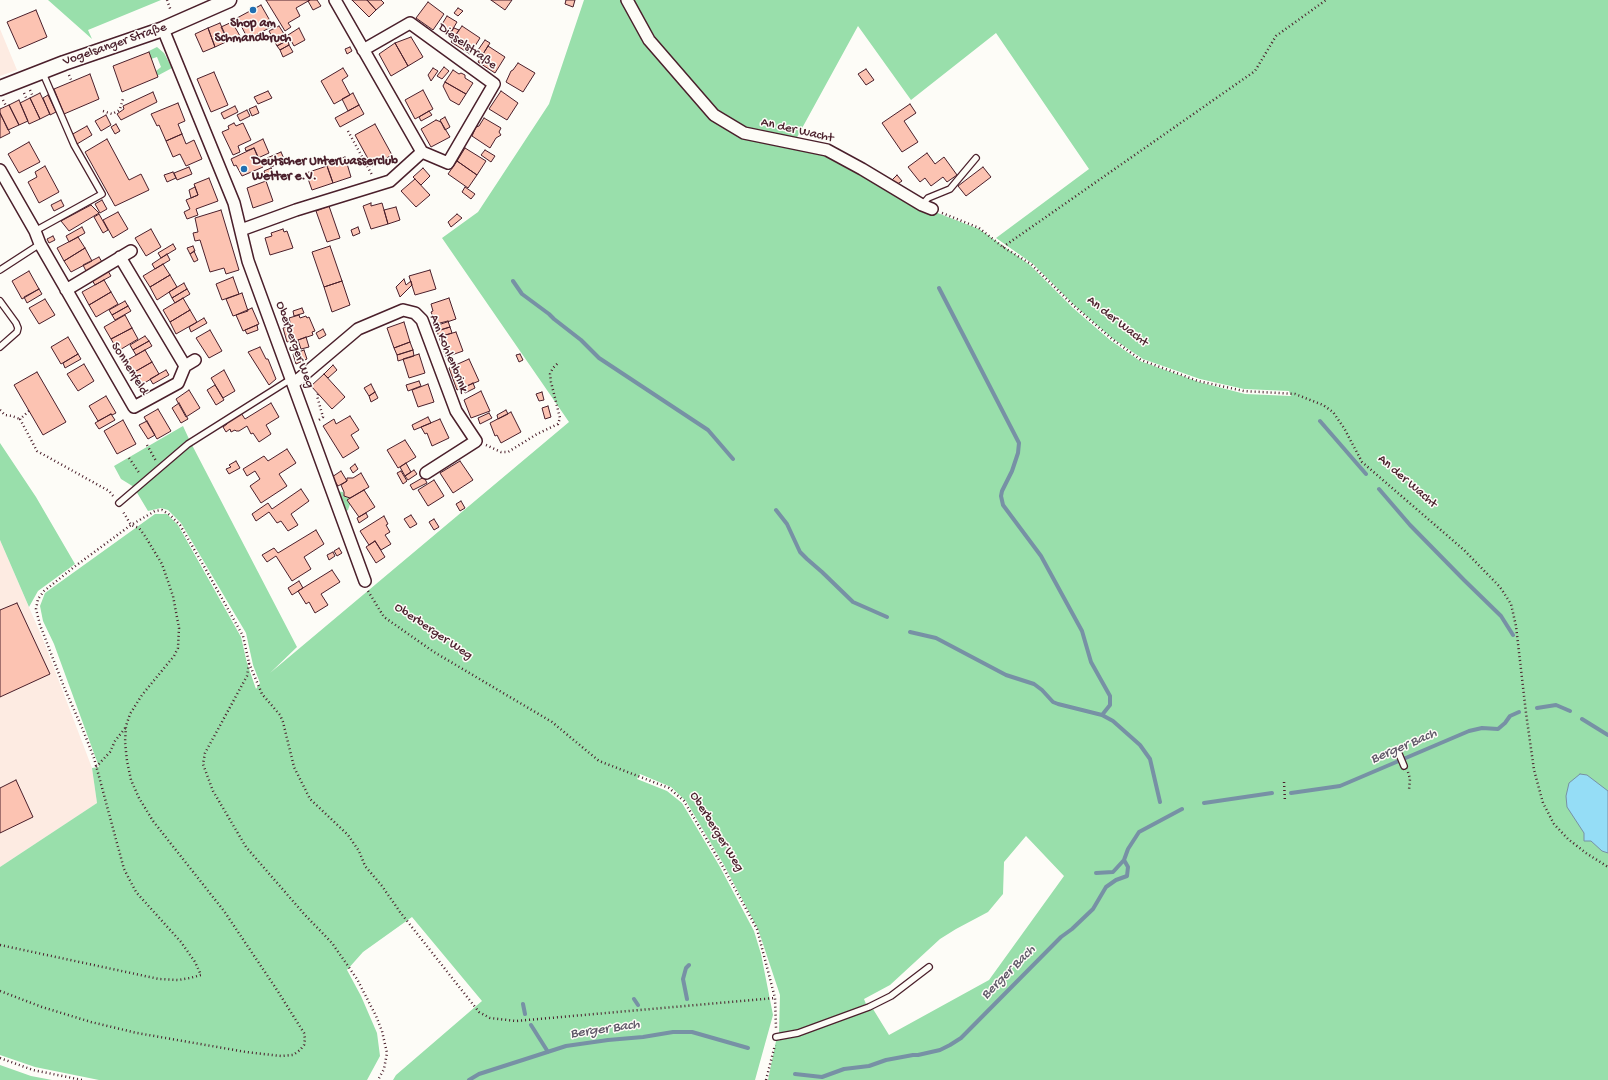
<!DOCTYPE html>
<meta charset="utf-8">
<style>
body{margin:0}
canvas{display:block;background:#fdfcf7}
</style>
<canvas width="1608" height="1080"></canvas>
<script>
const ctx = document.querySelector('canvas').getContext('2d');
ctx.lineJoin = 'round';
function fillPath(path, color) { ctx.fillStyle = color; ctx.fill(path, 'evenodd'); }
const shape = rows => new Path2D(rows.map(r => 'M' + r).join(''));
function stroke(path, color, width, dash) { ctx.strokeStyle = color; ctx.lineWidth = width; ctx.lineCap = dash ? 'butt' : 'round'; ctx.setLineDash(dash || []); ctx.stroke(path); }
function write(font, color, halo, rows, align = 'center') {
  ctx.font = font + ' "Gochi Hand",sans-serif'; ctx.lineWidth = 3; ctx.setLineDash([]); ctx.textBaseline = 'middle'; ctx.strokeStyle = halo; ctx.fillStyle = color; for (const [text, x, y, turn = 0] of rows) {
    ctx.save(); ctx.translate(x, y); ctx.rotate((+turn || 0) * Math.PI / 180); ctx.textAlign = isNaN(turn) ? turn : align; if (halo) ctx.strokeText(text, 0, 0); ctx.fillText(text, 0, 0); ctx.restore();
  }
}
fillPath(shape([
 [0,29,17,70,0,76],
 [0,540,44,642,92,768,97,803,0,867]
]), '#fdebe2');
fillPath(shape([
 [48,0,161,0,88,30,92,39],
 [584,0,624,0,646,41,712,116,742,134,826,152,861,170,922,207,979,229,1030,265,1073,308,1110,340,1140,361,1199,382,1245,394,1291,396,1289,391,1244,389,1200,379,1143,359,1112,338,1074,305,1033,264,996,238,1089,169,996,33,911,100,858,26,795,141,746,130,716,114,652,40,630,0,1608,0,1608,1080,768,1080,776,1041,805,1034,873,1009,889,1035,989,980,1064,876,1026,836,1004,862,1003,894,988,912,956,929,940,939,890,985,864,999,866,1004,822,1022,797,1031,779,1033,780,995,758,929,724,865,686,801,671,787,640,774,637,779,667,791,682,803,720,867,754,931,761,954,773,1015,755,1080,393,1080,396,1075,482,1001,412,917,363,952,347,970,361,996,377,1033,380,1056,367,1080,99,1080,35,1067,0,1055,0,867,97,803,92,768,99,767,54,644,43,621,40,606,45,593,155,514,167,514,178,525,241,637,247,663,256,689,260,683,253,665,246,633,181,523,168,510,161,508,148,511,136,491,192,445,297,647,270,673,569,422,442,238,478,212,549,104],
 [157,47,164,53,172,68,157,76,156,71,161,67,157,57,151,59,149,51],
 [183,426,189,439,134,487,121,479,114,466],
 [0,443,36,497,75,564,38,591,29,607,0,540],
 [336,491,343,492,344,496,350,498,347,500,350,504,348,510,345,512],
 [0,1065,31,1076,52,1080,0,1080]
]), '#99dfab');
const water = shape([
 [1580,774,1587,775,1608,791,1608,853,1602,851,1591,841,1584,841,1584,833,1567,807,1566,796,1569,783,1580,774]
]);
fillPath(water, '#95ddf6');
stroke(water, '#7791a5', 1);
stroke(shape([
 [513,281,522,294,549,314,554,319,581,340,599,358,708,430,733,459],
 [939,288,1019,443,1018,453,1012,471,1002,491,1001,496,1003,505,1041,556,1082,631,1091,662,1110,696,1110,705,1102,715],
 [1320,421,1366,474],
 [1379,489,1410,525,1464,580,1501,616,1513,635],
 [776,510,787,524,800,552,807,559,822,572,853,602,887,617],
 [910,632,936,638,1006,675,1034,684,1042,690,1053,702,1058,704,1102,715,1113,721,1140,745,1150,759,1160,802],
 [1537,708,1556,705,1570,711],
 [1582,719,1608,735],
 [1291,793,1340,786,1469,731,1482,728,1498,729,1505,723,1510,716,1519,712],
 [1204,803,1272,793],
 [1096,873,1113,872,1124,860],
 [634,999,638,1005],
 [687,999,683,979,686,968,689,965],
 [523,1004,525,1014],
 [531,1025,548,1052],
 [795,1074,822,1077,844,1069,869,1066,886,1060,913,1055,918,1055,940,1050,950,1045,961,1038,1061,937,1072,929,1093,909,1106,887,1116,880,1127,876,1128,867,1124,860,1128,849,1139,832,1182,809],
 [469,1080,479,1074,532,1057,566,1046,608,1040,643,1037,673,1032,692,1032,748,1048]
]), '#7791a5', 4);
const building = shape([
 [266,0,310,0,296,8,300,16,288,23,291,27,285,31,266,0],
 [310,0,317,0,321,6,313,10,308,1,310,0],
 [352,0,367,0,376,10,369,17,352,0],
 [367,0,381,0,384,3,376,10,367,0],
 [491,0,512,0,505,10,491,0],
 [566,0,575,0,573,7,565,4,566,0],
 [428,2,444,14,433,30,416,18,428,2],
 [261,5,273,26,248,39,237,18,261,5],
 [458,8,463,11,458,16,454,13,458,8],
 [36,10,47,37,19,49,7,22,36,10],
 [447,16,457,22,451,32,441,26,447,16],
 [232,22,240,36,228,41,221,27,232,22],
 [220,23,228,41,215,47,208,28,220,23],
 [279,26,288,40,277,46,269,31,279,26],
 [462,26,480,38,470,54,451,42,462,26],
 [208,28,215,47,203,52,195,34,208,28],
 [299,28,305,40,294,46,288,35,299,28],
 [454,28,459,30,452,40,448,37,454,28],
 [411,37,423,57,408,66,395,43,411,37],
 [288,40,289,45,280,50,277,46,288,40],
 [485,40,490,43,483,54,478,50,485,40],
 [395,43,408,66,391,76,379,54,395,43],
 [289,45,293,52,283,57,280,50,289,45],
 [488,46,505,57,495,73,478,62,488,46],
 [350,47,352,51,347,54,345,49,350,47],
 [149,52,158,77,122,92,113,66,149,52],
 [518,63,535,73,523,92,506,82,511,71,513,70,518,63],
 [444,67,449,71,442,79,437,76,444,67],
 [343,68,348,76,342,80,350,95,334,104,321,81,343,68],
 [433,68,438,71,431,81,428,75,433,68],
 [866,69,874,80,866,85,858,74,866,69],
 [453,70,459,74,461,73,465,75,465,78,473,83,466,94,445,82,453,70],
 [214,72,228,105,211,112,197,79,214,72],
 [90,74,99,99,64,114,54,89,90,74],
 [445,82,466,94,459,105,450,100,443,86,445,82],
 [423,90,433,109,415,119,405,100,423,90],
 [268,91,272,98,258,104,254,97,268,91],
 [501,91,518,103,507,120,489,109,501,91],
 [153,92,157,102,121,120,117,114,124,109,123,106,153,92],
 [40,93,50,114,40,119,30,98,40,93],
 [353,93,359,105,348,111,342,99,353,93],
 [48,95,56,112,50,115,43,98,48,95],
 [30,98,40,119,29,124,20,103,30,98],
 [19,100,28,121,19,125,9,105,19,100],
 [178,103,185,121,178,124,182,134,166,141,159,125,157,126,151,114,178,103],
 [910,104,916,113,904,121,918,142,902,152,882,123,910,104],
 [9,105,19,125,8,130,0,113,0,109,9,105],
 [359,105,364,114,340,127,335,118,359,105],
 [235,106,238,112,224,119,221,113,235,106],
 [256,106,259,113,252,116,249,109,256,106],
 [247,110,250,116,240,121,237,115,247,110],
 [429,111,432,115,421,121,419,117,429,111],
 [0,113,10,133,0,138,0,113],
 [106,115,111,125,101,131,95,121,106,115],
 [445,117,450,127,445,130,440,120,445,117],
 [484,118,501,128,499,132,501,135,496,138,490,148,472,136,476,127,479,126,484,118],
 [436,120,441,122,450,137,431,147,421,129,436,120],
 [234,123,236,126,243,123,251,140,238,146,240,152,233,155,222,132,229,129,228,126,234,123],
 [116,124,120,131,115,134,111,127,116,124],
 [375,124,392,155,372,166,355,135,375,124],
 [87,126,92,135,77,144,71,135,87,126],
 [182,134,186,144,194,140,202,159,186,166,180,154,173,157,166,141,182,134],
 [107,139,129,180,141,174,149,190,115,206,85,152,107,139],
 [263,139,269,153,258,158,254,148,246,151,245,148,263,139],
 [29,142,40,162,19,173,8,154,29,142],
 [254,148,263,167,242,176,236,165,234,166,231,159,254,148],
 [465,148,486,161,477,175,457,161,465,148],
 [485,150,495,156,491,162,481,155,485,150],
 [281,152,285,161,271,167,267,158,281,152],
 [927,153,935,164,944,157,957,175,947,182,943,177,931,186,925,178,920,182,908,167,927,153],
 [345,157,351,177,333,183,326,163,345,157],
 [457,161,477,175,468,188,448,174,457,161],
 [45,166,59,192,39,203,28,182,37,177,35,172,45,166],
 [327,166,333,183,312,190,306,173,327,166],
 [189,167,192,174,177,180,174,173,189,167],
 [983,167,991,177,966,196,958,186,983,167],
 [271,168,275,175,267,179,264,171,271,168],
 [423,168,430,176,421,185,413,177,423,168],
 [173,172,176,178,167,182,164,175,173,172],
 [897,175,902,181,896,185,892,180,897,175],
 [209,178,218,201,196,209,198,215,187,219,184,212,190,209,186,200,198,195,194,184,209,178],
 [415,179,430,195,416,207,401,191,415,179],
 [266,181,273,201,253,208,247,188,266,181],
 [195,187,198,195,191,198,189,190,195,187],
 [465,187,475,194,471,199,462,192,465,187],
 [61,200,64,206,54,211,51,205,61,200],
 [102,200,107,209,100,213,95,204,102,200],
 [371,203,371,206,382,203,388,224,371,229,363,206,371,203],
 [91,205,99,213,69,231,61,221,91,205],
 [329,206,340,238,327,242,316,211,329,206],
 [396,207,400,220,388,224,384,210,396,207],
 [221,210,239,270,226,274,224,268,210,272,200,240,195,241,193,233,198,232,195,218,221,210],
 [118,212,128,229,113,238,103,220,118,212],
 [99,214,108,230,103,233,94,217,99,214],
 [457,214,462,218,451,227,448,222,457,214],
 [82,227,85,233,69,242,66,236,82,227],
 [358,227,360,233,353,236,351,230,358,227],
 [151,229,161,247,146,256,135,238,151,229],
 [283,229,284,232,287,231,293,248,270,255,265,238,272,236,271,233,283,229],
 [53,236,55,240,49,243,47,239,53,236],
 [78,237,85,248,64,261,57,248,78,237],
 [173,244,176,249,161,258,158,253,173,244],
 [193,246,195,251,190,254,187,248,193,246],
 [330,246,342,281,324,287,312,252,330,246],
 [85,248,92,261,71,272,64,261,85,248],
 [194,251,198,260,194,262,190,254,194,251],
 [167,254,170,260,155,269,152,264,167,254],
 [99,257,102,262,86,271,83,265,99,257],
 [163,264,170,275,150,287,143,276,163,264],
 [430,270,436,289,415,295,409,276,430,270],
 [29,271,39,289,22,299,12,281,29,271],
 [108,271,111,276,95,285,92,280,108,271],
 [170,275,177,287,157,300,150,287,170,275],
 [233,277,239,294,222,300,216,284,233,277],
 [404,279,406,285,411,281,412,285,400,297,396,287,404,279],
 [104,280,111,292,89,305,82,292,104,280],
 [342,281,350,305,332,312,324,287,342,281],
 [184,283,187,289,172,298,169,292,184,283],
 [39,289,42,294,27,303,24,297,39,289],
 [187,289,190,294,175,303,172,298,187,289],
 [111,292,118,304,96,317,89,305,111,292],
 [242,293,248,311,233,316,226,299,242,293],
 [183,298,190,310,170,322,163,310,183,298],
 [449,298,456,319,438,325,435,319,434,319,431,312,433,311,431,304,449,298],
 [45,299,55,315,39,324,29,308,45,299],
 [125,301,128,306,112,315,109,310,125,301],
 [128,306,131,311,115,320,112,315,128,306],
 [252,308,259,324,243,331,236,315,252,308],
 [302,308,304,313,294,316,293,311,302,308],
 [190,310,197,322,176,334,170,322,190,310],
 [125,315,132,328,111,339,104,327,125,315],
 [299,315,300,318,306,316,307,318,309,317,315,331,312,332,313,335,295,341,294,340,287,342,283,328,291,326,289,318,299,315],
 [204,318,207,323,191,332,189,327,204,318],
 [448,321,450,327,437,331,436,324,448,321],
 [404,322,410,342,394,348,387,328,404,322],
 [257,325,258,330,247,334,245,330,257,325],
 [450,327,452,333,439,337,437,331,450,327],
 [132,328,138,339,118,351,111,339,132,328],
 [323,329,326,335,319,339,316,333,323,329],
 [210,330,222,351,209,358,196,338,210,330],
 [456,332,463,351,446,357,439,337,456,332],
 [145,336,149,341,133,350,130,345,145,336],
 [68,337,78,354,61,364,51,347,68,337],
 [306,337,309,347,301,349,298,340,306,337],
 [149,341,152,346,136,355,133,350,149,341],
 [410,342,413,350,397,355,394,348,410,342],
 [260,347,266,359,268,359,276,379,269,385,248,352,260,347],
 [145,350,152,362,131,374,124,362,145,350],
 [304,350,307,359,296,364,293,354,304,350],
 [413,350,414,356,398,361,397,355,413,350],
 [78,354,81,359,65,368,63,363,78,354],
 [419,354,425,373,409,378,403,359,419,354],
 [520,354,523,360,519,362,516,355,520,354],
 [469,359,479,381,457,390,449,368,469,359],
 [152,362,159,374,138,387,131,374,152,362],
 [84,364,94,381,78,391,67,374,84,364],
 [333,365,337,370,328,378,324,374,333,365],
 [166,370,169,375,153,384,150,379,166,370],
 [224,370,235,391,223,398,211,378,224,370],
 [37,372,66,422,43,435,14,385,37,372],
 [324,374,345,397,332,409,311,386,324,374],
 [419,381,421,386,408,391,406,385,419,381],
 [473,383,475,388,465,393,463,388,473,383],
 [371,384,375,392,369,396,364,388,371,384],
 [428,384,434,402,418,407,412,390,428,384],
 [215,385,224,400,216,405,207,390,215,385],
 [189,390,200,408,186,417,176,399,189,390],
 [481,391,490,411,471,418,464,400,481,391],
 [375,392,378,398,371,402,369,396,375,392],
 [542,392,544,400,539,401,536,394,542,392],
 [106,396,116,413,112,415,111,414,98,421,89,406,106,396],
 [179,403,188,419,181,423,172,408,179,403],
 [271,403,279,417,266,425,271,434,259,442,253,433,251,434,247,426,239,431,236,431,235,430,231,432,230,429,226,432,223,427,227,424,226,422,241,413,245,419,271,403],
 [548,406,551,417,545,419,542,408,548,406],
 [158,409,171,431,157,439,144,417,158,409],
 [506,410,508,414,498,419,497,415,506,410],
 [511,412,521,432,501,443,497,435,495,436,490,423,511,412],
 [489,413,492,418,480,424,478,418,489,413],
 [111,414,115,420,99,429,95,423,111,414],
 [350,416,359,430,351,435,359,448,343,458,323,426,334,419,336,424,350,416],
 [428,417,431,423,414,430,412,425,428,417],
 [440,419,449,438,432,446,427,433,425,434,421,427,440,419],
 [123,420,136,444,117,454,104,431,123,420],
 [147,421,155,435,148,439,139,425,147,421],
 [405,440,416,457,398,468,387,450,405,440],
 [287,449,296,463,279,474,287,486,261,503,250,486,260,479,255,471,247,476,243,469,264,456,268,461,287,449],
 [236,461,240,468,229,474,226,469,231,467,229,465,236,461],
 [460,461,473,480,453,493,440,473,460,461],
 [406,463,411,472,405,476,400,467,406,463],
 [355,464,358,469,353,473,350,468,355,464],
 [414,470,417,474,408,480,405,476,414,470],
 [341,471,347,481,338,486,332,477,341,471],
 [401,471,407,481,403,484,397,473,401,471],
 [361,473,369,487,350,498,344,496,344,492,341,485,347,481,347,478,353,478,361,473],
 [424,477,427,483,413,490,410,485,424,477],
 [434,480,444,496,428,506,418,490,434,480],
 [301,489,309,501,291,514,298,525,288,531,281,521,277,523,269,512,256,521,252,514,268,503,272,509,301,489],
 [364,490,375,507,359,517,347,500,364,490],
 [461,501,465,508,460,511,456,504,461,501],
 [366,513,368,517,359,523,357,518,366,513],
 [411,515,417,524,410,528,404,519,411,515],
 [384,516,388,524,386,525,390,532,385,535,391,544,381,550,375,541,369,545,360,531,384,516],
 [434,519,439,527,434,530,429,522,434,519],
 [316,530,324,544,304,557,311,569,292,581,276,556,267,562,262,555,274,548,278,553,316,530],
 [375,541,385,557,376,563,366,547,375,541],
 [339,548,342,553,337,556,334,551,339,548],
 [333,552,335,556,329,560,327,555,333,552],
 [332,570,340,582,321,594,328,605,315,613,309,602,306,604,298,591,332,570],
 [299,581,303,588,292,595,288,588,299,581],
 [17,603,50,674,0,697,0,610,17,603],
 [16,780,33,817,0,833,0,788,16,780]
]);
fillPath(building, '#fcc3b2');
stroke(building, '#4a1f2b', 1);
const service = shape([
 [922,205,928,198,950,189,976,158],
 [35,231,102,194,74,145,42,71],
 [0,270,40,244],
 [0,301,16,323,18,328,17,332,0,347],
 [119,503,188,444,291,379],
 [1399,754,1404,766],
 [776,1037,798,1033,869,1007,891,996,929,967]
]);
const minor = shape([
 [335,0,422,152],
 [627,0,649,40,714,115,744,133,827,150,862,169,922,205,932,209],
 [163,29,234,203,248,261,365,581],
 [0,170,35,231,40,244,134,407,178,383,185,366,195,360],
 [241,230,296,210,390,181,422,152,448,163,494,84,410,23,363,50],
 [120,257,185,366],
 [66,290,131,251],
 [293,384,358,329,403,310,415,313,422,320,456,411,476,441,426,473]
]);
const tertiary = shape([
 [0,88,64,63,163,29,229,0]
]);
stroke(service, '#4a1f2b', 8);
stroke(minor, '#4a1f2b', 14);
stroke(tertiary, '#4a1f2b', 17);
stroke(shape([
 [167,0,171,11],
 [69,75,72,82],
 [30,90,33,97],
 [24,93,27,100],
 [3,100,6,106],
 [103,111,112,114,118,111,120,109,123,99],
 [348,131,372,175],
 [942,213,979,228,1003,247,1031,264,1074,306,1112,339,1141,360,1198,381,1244,391,1295,394,1323,405,1333,412,1344,428,1362,462,1464,550,1500,587,1511,604,1516,626,1526,713,1534,770,1543,803,1554,824,1568,839,1586,853,1608,867],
 [1003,247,1255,71,1276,36,1326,0],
 [318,394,317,396,323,417,319,420],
 [0,410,5,415,12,416,20,419],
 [29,411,20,419,37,451,109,491,114,497],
 [147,445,156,461],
 [486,445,501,452,508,452,537,434,558,424,560,418,551,382,550,374,553,368,559,362],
 [129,458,140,474],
 [368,591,384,617,434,652,552,722,599,761,669,788,684,801,722,865,757,929,775,998,776,1028],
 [249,663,262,694,280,715,283,722,294,767,310,799,348,835,359,851,365,866,382,886,400,912,479,1012,490,1018,516,1021,775,998],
 [96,767,110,752,115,741,126,727],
 [1408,772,1410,779,1409,790],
 [1284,782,1285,802],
 [0,945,159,979,178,980,190,978,201,975,195,962,181,942,136,892,124,869,94,758,83,730,64,687,40,625,36,609,38,599,44,591,74,567,131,525,155,511,162,510,170,515,180,525,205,568,243,636,249,663,247,676,205,753,203,764,213,791,246,847,305,915,332,943,357,979,376,1016,382,1031,387,1053,384,1069,378,1080],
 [0,991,42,1007,91,1022,137,1033,246,1052,281,1056,293,1055,300,1050,304,1045,305,1039,304,1033,277,990,224,911,153,821,139,798,131,780,127,761,125,742,126,726,130,714,142,695,174,656,178,648,179,628,173,596,162,564,145,536,139,528,131,525,122,510],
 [0,1058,33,1070,82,1080],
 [766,1080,775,1045]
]), '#4a1f2b', 2.5, [1, 3]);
stroke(service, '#fdfcf7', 5.5);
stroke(minor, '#fdfcf7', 11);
stroke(tertiary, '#fdfcf7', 14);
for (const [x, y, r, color] of [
 [253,10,4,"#1f6fb2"],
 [244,169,4,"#1f6fb2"]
]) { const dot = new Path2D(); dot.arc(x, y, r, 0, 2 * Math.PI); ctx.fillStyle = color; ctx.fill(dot); stroke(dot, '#fdfcf7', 1.5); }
write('bold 13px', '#4a1f2b', '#fdfcf7', [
 ["Shop am",253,24],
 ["Schmandbruch",253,39],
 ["Deutscher Unterwasserclub",252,162,"left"],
 ["Wetter e.V.",252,177,"left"]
]);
write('13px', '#4a1f2b', '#fdfcf7', [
 ["Vogelsanger Straße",115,45,-19],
 ["Dieselstraße",467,47,36],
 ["An der Wacht",797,131,13],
 ["An der Wacht",1117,322,38],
 ["Oberberger Weg",294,345,70],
 ["Am Kohlenbrink",448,354,68],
 ["Sonnenfeld",129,369,58],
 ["An der Wacht",1407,482,41],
 ["Oberberger Weg",433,632,34],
 ["Oberberger Weg",716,832,58]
]);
write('italic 14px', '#605868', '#fdfcf7', [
 ["Berger Bach",1404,747,-23],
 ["Berger Bach",1009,973,-45],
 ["Berger Bach",605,1030,-8]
]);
</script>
